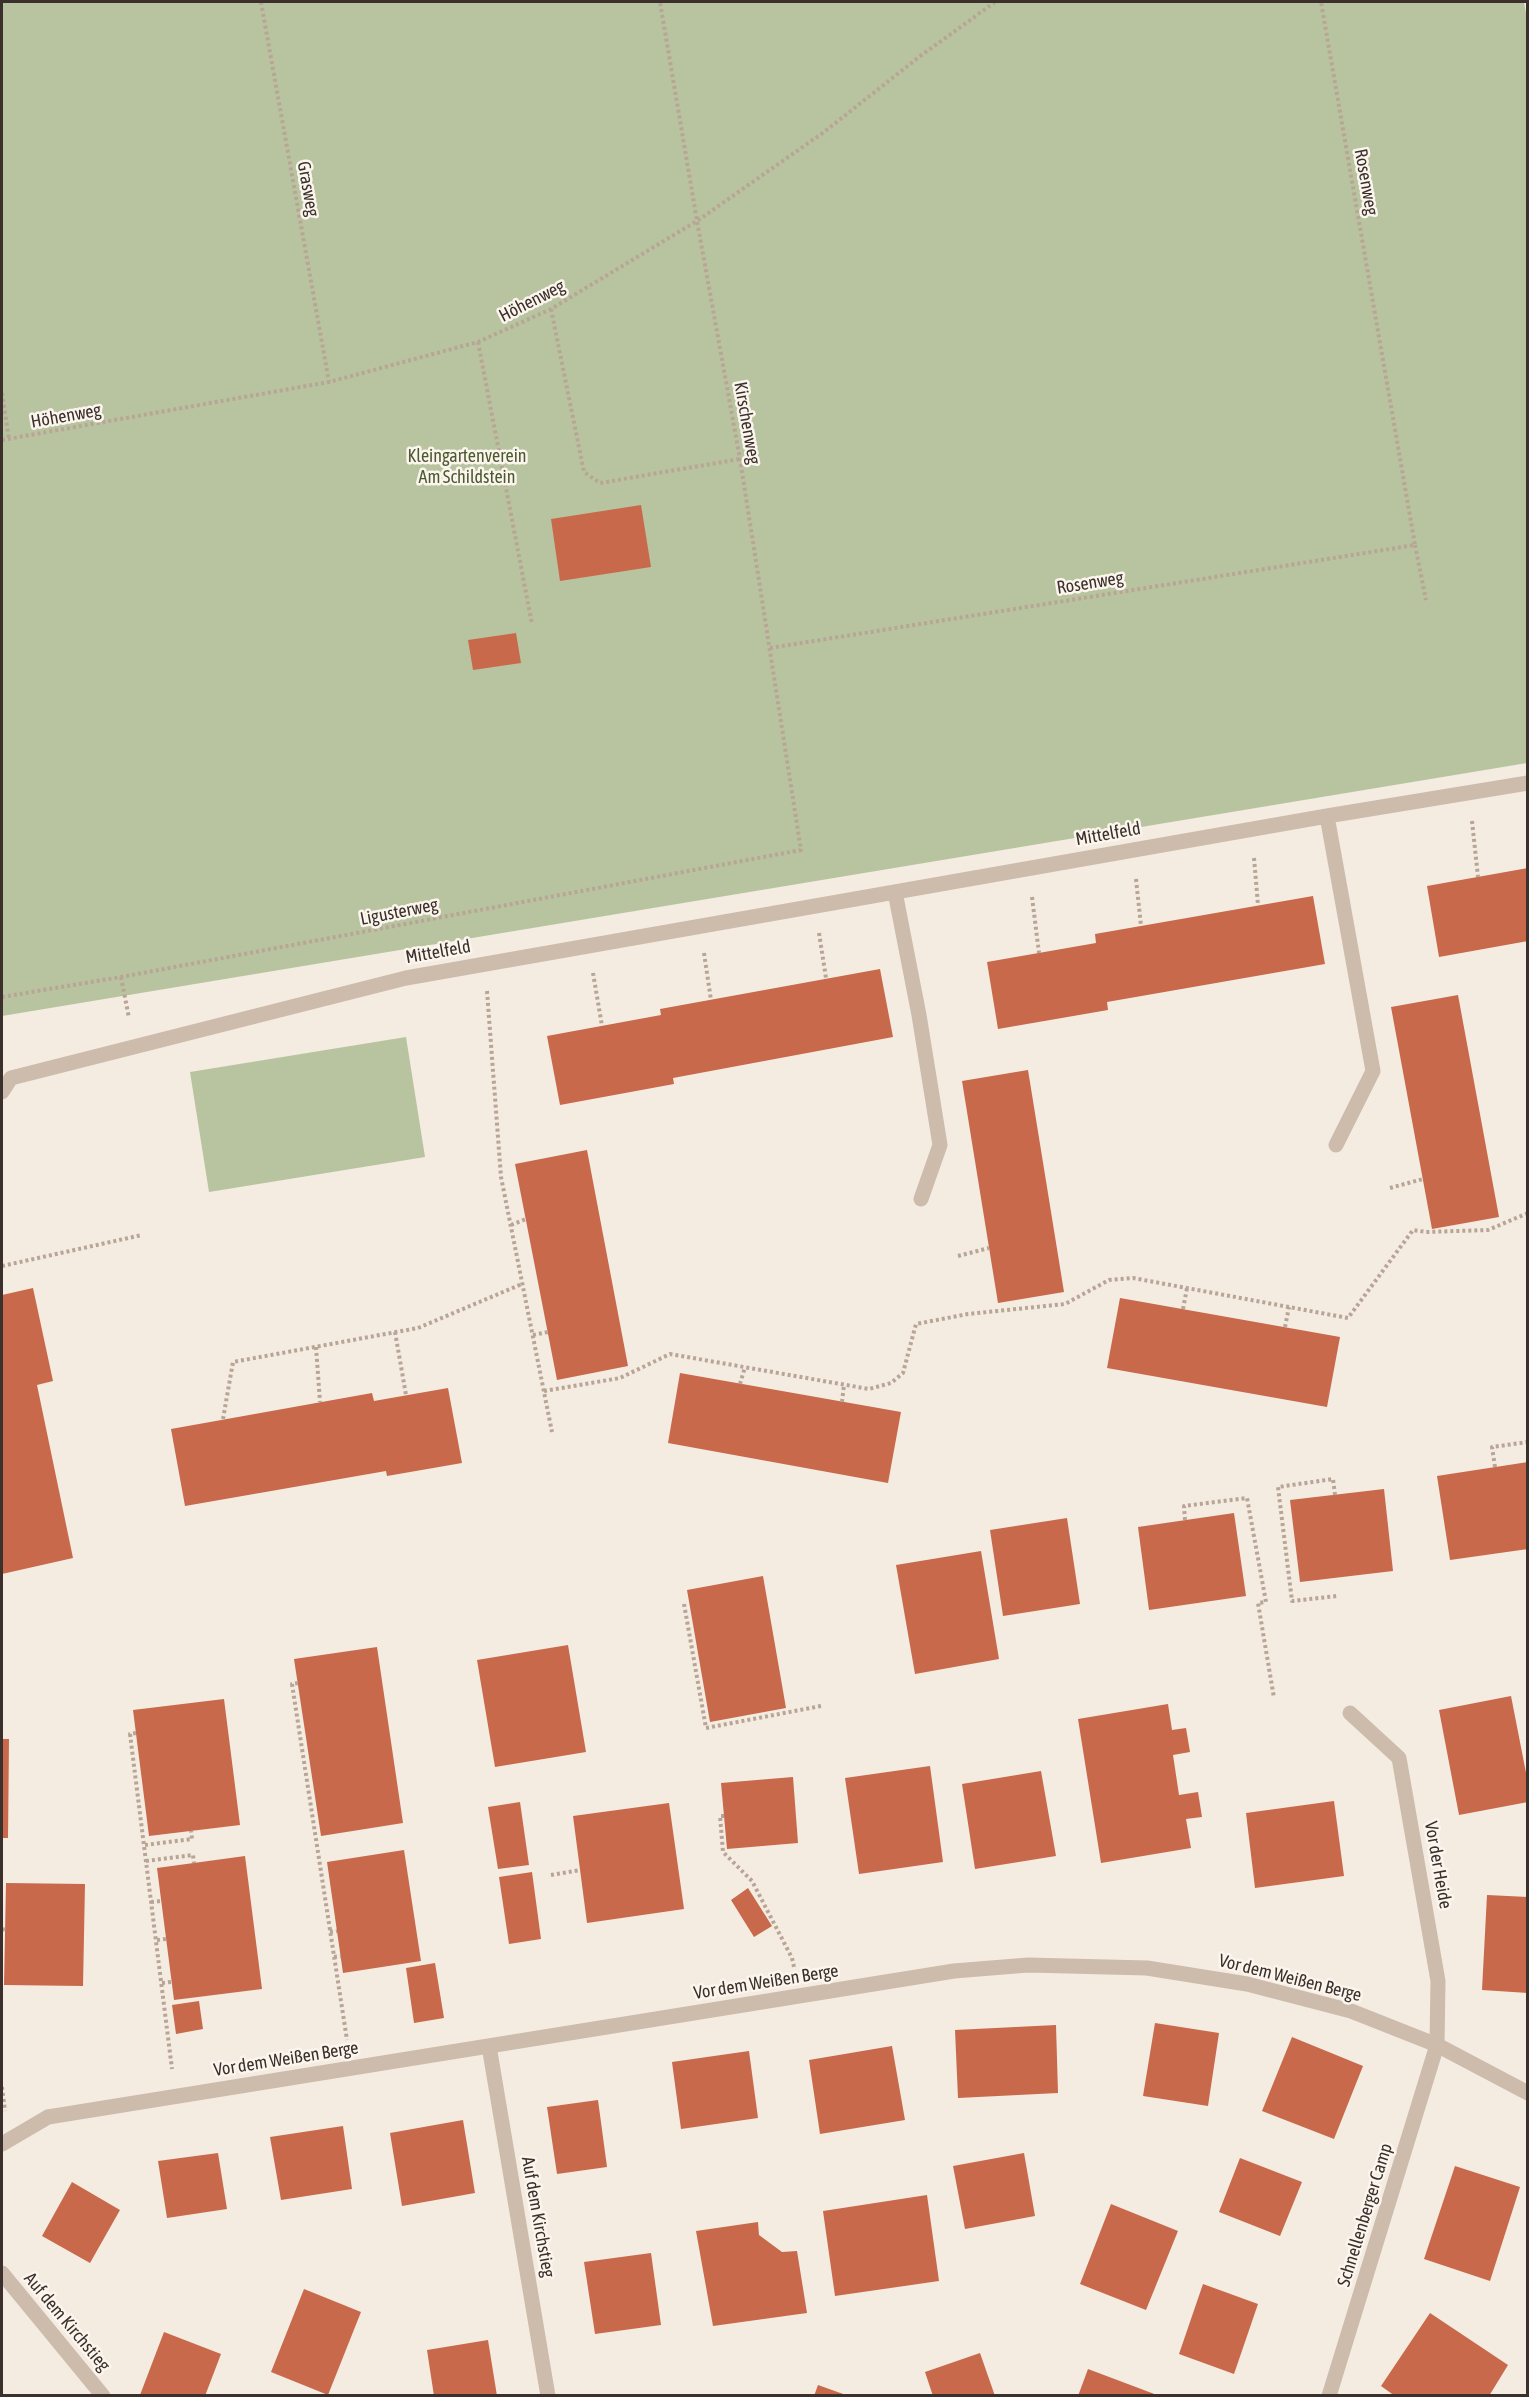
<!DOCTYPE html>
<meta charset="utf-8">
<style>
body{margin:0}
#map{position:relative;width:1529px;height:2397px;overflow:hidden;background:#f4ebe1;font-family:"Asap Condensed",sans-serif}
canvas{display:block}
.frame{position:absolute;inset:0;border:3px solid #3b302b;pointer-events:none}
</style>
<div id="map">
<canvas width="1529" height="2397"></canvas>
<div class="frame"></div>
</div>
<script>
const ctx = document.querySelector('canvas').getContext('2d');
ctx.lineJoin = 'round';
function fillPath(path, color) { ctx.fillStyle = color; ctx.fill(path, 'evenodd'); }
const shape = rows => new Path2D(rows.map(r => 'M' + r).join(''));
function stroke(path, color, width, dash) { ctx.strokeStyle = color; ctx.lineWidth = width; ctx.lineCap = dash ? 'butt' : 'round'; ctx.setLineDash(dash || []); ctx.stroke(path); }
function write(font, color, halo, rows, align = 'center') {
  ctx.font = font + ' "Asap Condensed",sans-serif'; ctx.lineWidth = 5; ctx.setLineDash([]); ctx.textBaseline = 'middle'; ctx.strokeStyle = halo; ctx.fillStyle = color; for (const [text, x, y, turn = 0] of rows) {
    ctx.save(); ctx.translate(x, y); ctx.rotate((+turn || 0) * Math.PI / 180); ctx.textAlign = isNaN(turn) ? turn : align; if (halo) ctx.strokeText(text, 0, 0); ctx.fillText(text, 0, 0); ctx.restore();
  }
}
fillPath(shape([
 [2,2,1524,2,1528,24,1527,763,2,1016],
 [406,1037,425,1157,209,1192,190,1072]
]), '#b8c4a0');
fillPath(shape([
 [641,505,651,567,560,581,551,519],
 [516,633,521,663,473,670,468,640],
 [1528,868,1528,941,1439,957,1427,886],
 [1313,896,1325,964,1107,1002,1108,1010,998,1029,987,962,1096,943,1095,934],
 [880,969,893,1037,673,1078,674,1084,560,1105,547,1036,661,1015,660,1009],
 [1458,995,1499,1217,1432,1229,1391,1007],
 [1028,1070,1064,1292,998,1303,962,1081],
 [587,1150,628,1366,557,1380,515,1164],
 [33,1288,53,1381,37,1385,73,1558,2,1574,2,1295],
 [1120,1298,1340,1337,1327,1407,1107,1368],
 [680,1373,901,1412,888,1483,668,1443],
 [448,1388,462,1463,387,1476,386,1471,185,1506,171,1429,372,1393,374,1401],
 [1528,1462,1528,1549,1450,1560,1437,1476],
 [1384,1489,1393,1571,1300,1582,1290,1500],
 [1234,1513,1246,1596,1149,1610,1138,1527],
 [1067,1518,1080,1604,1003,1616,990,1530],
 [981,1551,999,1659,915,1674,896,1565],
 [763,1576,786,1708,710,1722,687,1590],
 [568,1645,586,1752,495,1767,477,1660],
 [377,1647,403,1823,321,1836,294,1659],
 [1511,1696,1528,1783,1528,1802,1459,1815,1439,1710],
 [224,1699,240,1825,149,1836,133,1710],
 [1168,1704,1172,1730,1186,1728,1190,1752,1173,1755,1179,1795,1198,1792,1202,1817,1186,1819,1191,1848,1101,1863,1078,1719],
 [2,1739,9,1739,8,1838,2,1838],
 [930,1766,943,1862,859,1874,845,1778],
 [1041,1771,1056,1856,975,1869,962,1784],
 [793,1777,798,1843,727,1849,721,1783],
 [1334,1801,1344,1876,1255,1888,1246,1813],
 [520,1802,529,1865,498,1869,488,1807],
 [669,1803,684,1909,587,1923,573,1816],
 [404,1850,421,1961,343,1973,327,1862],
 [245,1856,262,1989,174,2000,157,1868],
 [532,1872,541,1939,509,1944,499,1877],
 [6,1883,85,1884,83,1986,4,1985],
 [748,1888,772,1926,754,1937,731,1900],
 [1487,1895,1528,1897,1528,1993,1482,1990],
 [435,1963,444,2018,414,2023,406,1968],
 [199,2001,203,2029,176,2034,172,2005],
 [1155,2023,1219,2033,1208,2106,1143,2096],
 [1056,2025,1058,2093,958,2098,955,2030],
 [1292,2037,1363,2066,1334,2139,1262,2111],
 [892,2046,905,2120,820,2134,809,2060],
 [749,2051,758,2118,681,2129,672,2062],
 [598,2100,607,2167,557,2174,547,2107],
 [463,2120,475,2193,402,2206,390,2133],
 [343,2126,352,2189,281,2200,270,2137],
 [218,2153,227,2209,167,2218,158,2161],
 [1024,2153,1035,2216,965,2229,953,2166],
 [1240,2158,1302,2182,1280,2236,1219,2212],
 [1455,2166,1520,2187,1490,2281,1424,2259],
 [72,2182,120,2210,90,2263,42,2236],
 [927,2195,939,2281,835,2296,823,2211],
 [1111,2204,1178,2231,1146,2310,1080,2284],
 [758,2222,759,2235,782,2252,797,2251,807,2313,713,2326,696,2231],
 [651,2253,661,2325,595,2334,584,2262],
 [1203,2284,1258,2304,1234,2374,1179,2354],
 [304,2289,361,2312,328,2395,271,2372],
 [1430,2313,1508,2365,1489,2396,1395,2396,1381,2386],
 [164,2332,221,2354,205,2396,140,2395],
 [488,2340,497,2396,434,2396,427,2350],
 [980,2353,995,2396,933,2396,925,2372],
 [1088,2369,1157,2395,1157,2396,1078,2396],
 [818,2385,846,2395,846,2396,814,2396]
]), '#c8694b');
stroke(shape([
 [261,2,329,382],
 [551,309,584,472,600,483,740,459],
 [478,342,532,624],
 [2,393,9,439],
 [2,440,329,382,478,342,551,309,697,221,824,132,919,57,995,2],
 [1415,545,1426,600],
 [770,648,1415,545,1321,2],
 [1472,821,1478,877],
 [1254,858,1258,905],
 [1136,879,1141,926],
 [1032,897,1039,953],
 [819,933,826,978],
 [704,953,711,1000],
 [593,973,602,1026],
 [121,977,129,1018],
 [487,991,501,1177,552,1432],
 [2,997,121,977,801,850,740,459,697,221,660,2],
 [1390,1188,1423,1179],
 [511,1225,526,1219],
 [958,1256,989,1248],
 [2,1266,142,1235],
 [1183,1309,1187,1288],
 [1285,1327,1289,1307],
 [395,1332,406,1395],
 [533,1335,548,1332],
 [316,1347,320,1402],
 [740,1384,745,1367],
 [544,1391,620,1378,670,1354,869,1389,891,1383,903,1373,916,1324,968,1314,1065,1304,1109,1280,1133,1278,1348,1318,1413,1230,1426,1232,1488,1230,1528,1213],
 [842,1402,844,1385],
 [223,1419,233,1362,418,1328,522,1284],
 [1495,1467,1492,1447,1528,1442],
 [1335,1495,1333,1479,1278,1487,1292,1601,1337,1596],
 [1185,1520,1184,1506,1247,1498,1266,1602,1258,1603,1274,1698],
 [684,1604,706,1728,821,1706],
 [298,1683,292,1684,347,2040],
 [136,1733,130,1734,172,2069],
 [724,1816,720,1816,723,1852,752,1881,792,1958,794,1967],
 [145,1845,192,1839,191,1831],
 [146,1861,193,1855,194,1863],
 [551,1875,580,1870],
 [151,1902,161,1901],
 [2,1929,5,1930],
 [330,1932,337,1931],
 [157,1940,166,1939],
 [334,1957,341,1956],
 [162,1983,171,1982],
 [2,2087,5,2111]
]), '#b9a596', 4, [3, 3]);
stroke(shape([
 [1327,816,1373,1071,1336,1145],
 [895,892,919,1015,940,1145,921,1199],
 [2,1092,11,1078,406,978,1327,816,1528,783],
 [489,2046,548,2396],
 [2,2144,48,2117,954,1971,1028,1965,1147,1968,1247,1984,1351,2011,1437,2045,1528,2093],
 [2,2273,103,2396],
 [1329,2396,1437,2045,1438,1981,1399,1758,1350,1713]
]), '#cdbbac', 15);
write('18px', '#3b302b', '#fbf5ee', [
 ["Rosenweg",1366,182,80],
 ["Grasweg",308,189,80],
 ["Höhenweg",532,301,-27],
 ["Höhenweg",66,416,-10],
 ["Kirschenweg",747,423,80],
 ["Rosenweg",1090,583,-9],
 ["Mittelfeld",1108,834,-10],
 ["Ligusterweg",399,912,-11],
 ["Mittelfeld",438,952,-10],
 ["Vor der Heide",1438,1865,80],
 ["Vor dem Weißen Berge",1290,1978,14],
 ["Vor dem Weißen Berge",766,1982,-9],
 ["Vor dem Weißen Berge",286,2059,-9],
 ["Schnellenberger Camp",1365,2215,-73],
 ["Auf dem Kirchstieg",538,2217,80],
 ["Auf dem Kirchstieg",67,2322,50]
]);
write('18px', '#4a5a2e', '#fbf5ee', [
 ["Kleingartenverein",467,456],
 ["Am Schildstein",467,477]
]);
</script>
